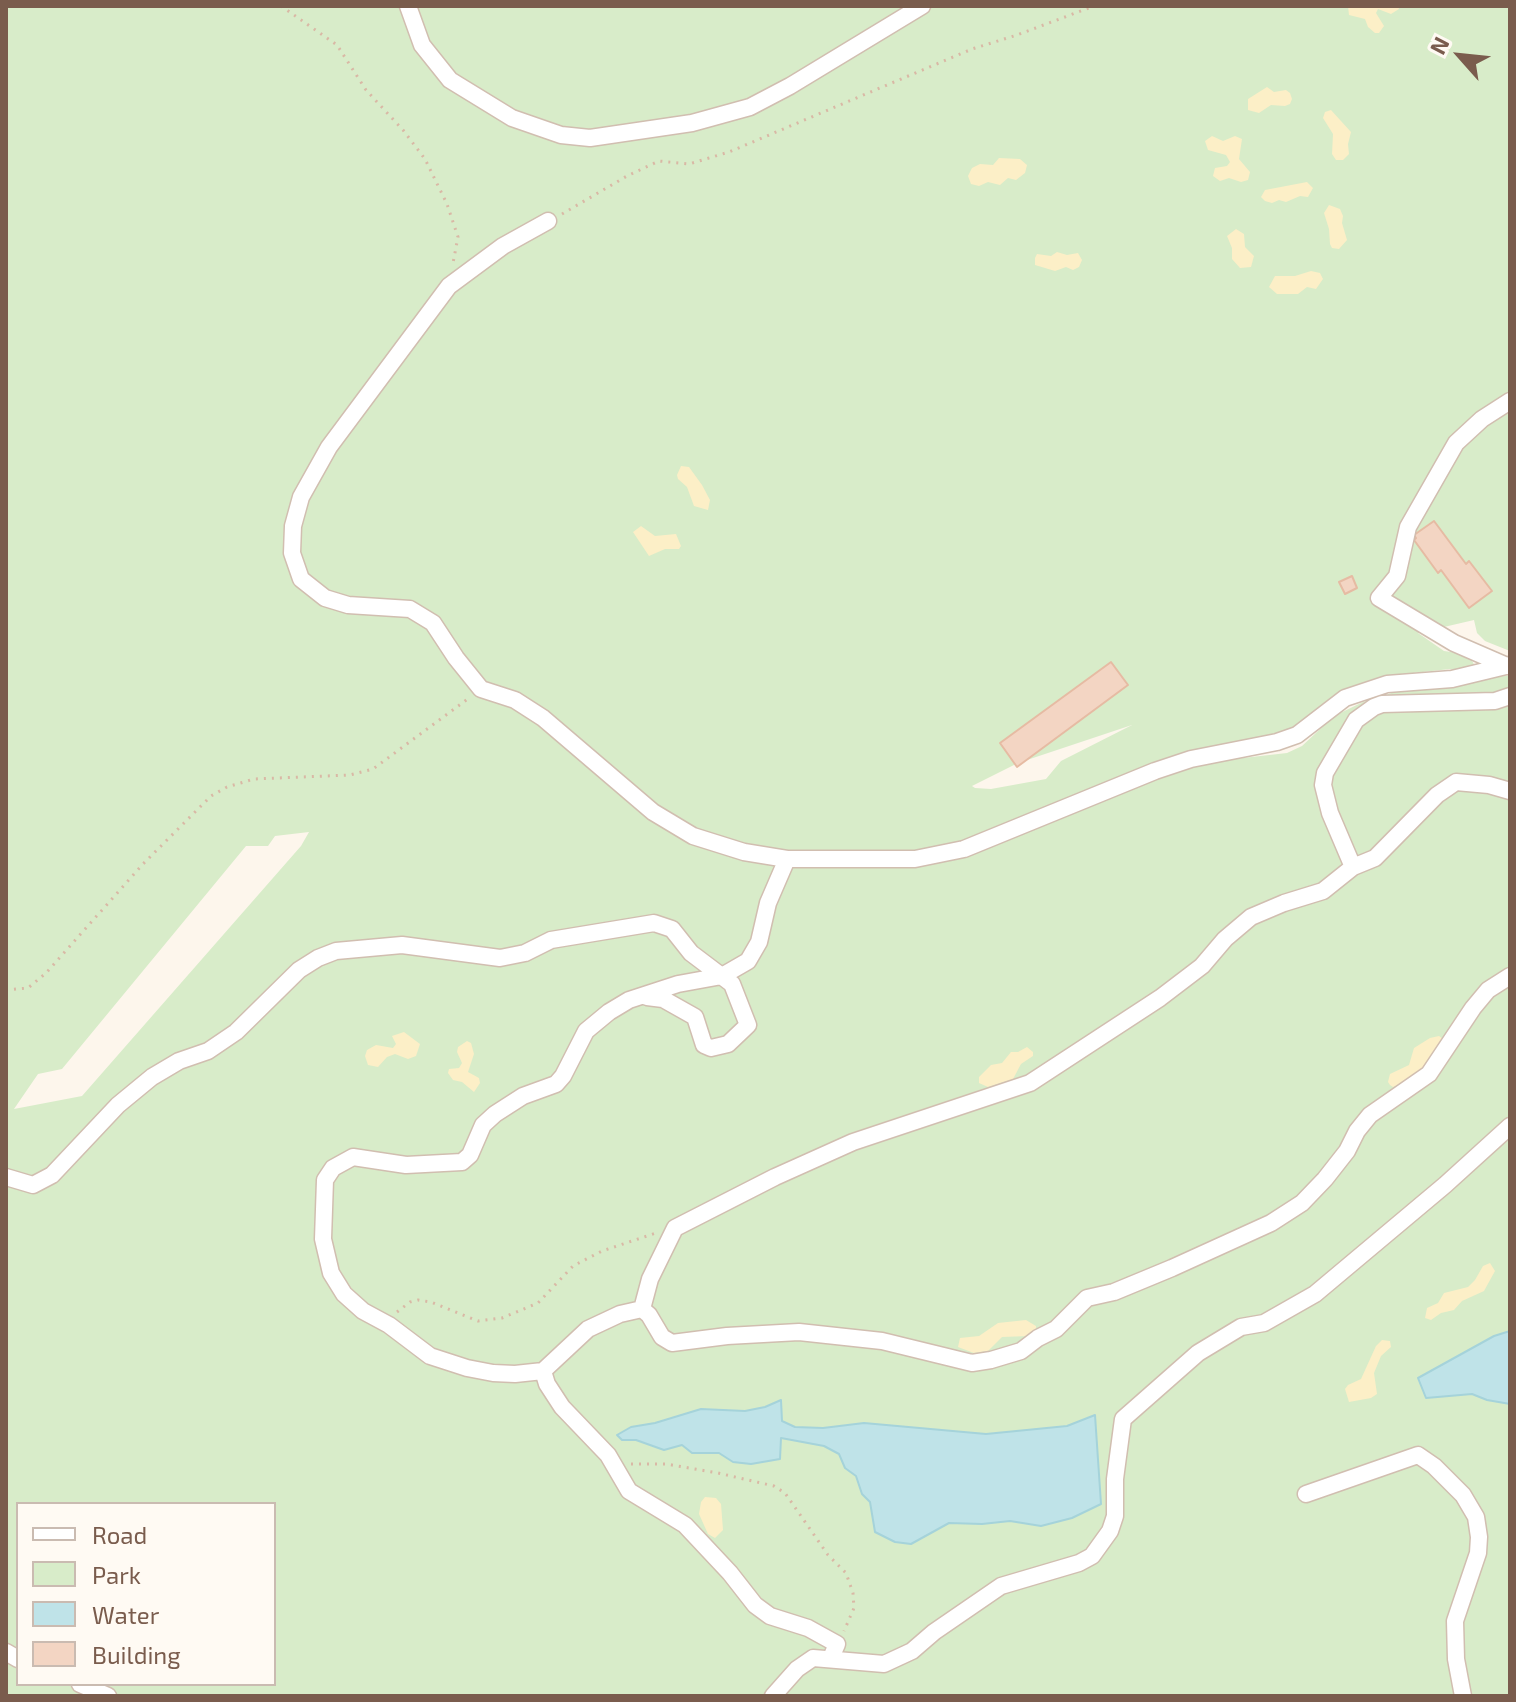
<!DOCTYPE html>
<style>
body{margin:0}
#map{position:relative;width:1516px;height:1702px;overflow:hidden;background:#fdf6ec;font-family:"Exo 2",sans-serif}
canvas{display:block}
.frame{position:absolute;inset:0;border:8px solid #7a5c4d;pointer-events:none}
.legend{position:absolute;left:16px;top:1502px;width:260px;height:184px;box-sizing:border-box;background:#fffaf3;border:2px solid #cabbb1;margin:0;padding:10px 14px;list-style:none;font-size:24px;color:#7a5c4d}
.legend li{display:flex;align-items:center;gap:16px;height:40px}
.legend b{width:40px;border:2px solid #cabbb1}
.north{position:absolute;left:1420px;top:16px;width:80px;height:80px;-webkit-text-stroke:6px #fffaf3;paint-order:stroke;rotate:297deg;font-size:22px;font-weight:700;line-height:32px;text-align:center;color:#7a5c4d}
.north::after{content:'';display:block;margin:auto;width:28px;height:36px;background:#7a5c4d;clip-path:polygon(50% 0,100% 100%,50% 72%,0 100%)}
</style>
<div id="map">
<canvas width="1516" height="1702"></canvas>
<div class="frame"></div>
<ul class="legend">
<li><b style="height:10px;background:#fff"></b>Road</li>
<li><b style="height:22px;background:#d8ecc9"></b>Park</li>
<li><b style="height:22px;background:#bfe3e8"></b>Water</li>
<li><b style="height:22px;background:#f3d5c3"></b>Building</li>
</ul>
<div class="north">N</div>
</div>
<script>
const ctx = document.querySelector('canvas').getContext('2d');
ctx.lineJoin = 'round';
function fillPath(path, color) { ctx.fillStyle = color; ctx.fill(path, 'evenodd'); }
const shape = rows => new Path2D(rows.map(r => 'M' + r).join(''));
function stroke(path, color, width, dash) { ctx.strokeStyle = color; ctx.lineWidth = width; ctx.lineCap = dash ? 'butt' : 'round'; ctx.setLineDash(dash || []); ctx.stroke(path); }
fillPath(shape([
 [6,6,1510,6,1510,651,1485,641,1477,633,1474,620,1418,633,1444,651,1458,653,1471,659,1475,666,1462,672,1450,669,1395,675,1368,683,1300,726,1250,741,1234,759,1287,753,1302,746,1334,716,1363,702,1401,690,1427,689,1510,675,1510,1696,6,1696],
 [1132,725,1061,761,1046,779,991,789,975,788,972,786,1018,763],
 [309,832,301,846,82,1096,14,1109,38,1074,62,1069,246,846,268,846,275,836],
 [18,1504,274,1504,274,1684,18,1684]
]), '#d8ecc9');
fillPath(shape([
 [1348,6,1398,6,1399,9,1391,14,1378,9,1376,13,1384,26,1379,33,1375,33,1368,27,1365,19,1349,15],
 [1267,87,1274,92,1286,90,1290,93,1292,99,1290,104,1285,106,1271,105,1259,113,1248,110,1248,99],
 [1331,110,1351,132,1348,144,1349,154,1343,160,1336,160,1332,154,1333,134,1323,118,1325,112],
 [1212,136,1223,141,1235,136,1242,139,1239,159,1250,172,1248,180,1241,182,1229,178,1220,181,1213,176,1215,168,1227,166,1230,162,1226,155,1208,150,1205,141],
 [999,158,1020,159,1027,165,1025,173,1016,180,1008,178,1000,185,988,182,979,186,971,184,968,176,972,168,980,164,993,165],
 [1307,182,1313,188,1308,197,1300,196,1286,202,1279,200,1272,203,1265,201,1261,197,1265,190],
 [1329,205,1340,209,1343,216,1342,223,1347,240,1339,249,1332,248,1330,244,1329,229,1324,213],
 [1236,229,1244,234,1245,247,1254,256,1251,267,1240,268,1232,259,1232,248,1227,236],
 [1057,252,1067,255,1078,253,1082,260,1079,267,1073,270,1066,267,1055,271,1035,265,1035,258,1037,254,1051,256],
 [1311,271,1320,273,1323,279,1316,289,1307,287,1298,294,1277,294,1269,287,1275,276,1295,276],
 [681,466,689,467,702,485,710,500,708,510,694,506,687,487,678,479,677,475],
 [641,526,655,536,676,534,681,546,679,549,665,549,649,556,633,532],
 [404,1032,420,1044,416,1056,408,1059,395,1054,387,1057,378,1067,368,1065,365,1056,367,1050,376,1045,393,1048,396,1044,392,1036],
 [1439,1036,1443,1039,1441,1054,1428,1059,1421,1075,1393,1087,1390,1085,1388,1082,1390,1074,1409,1065,1414,1048,1430,1038],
 [467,1041,471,1043,474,1054,468,1072,479,1078,480,1083,474,1092,462,1082,453,1080,448,1073,449,1069,459,1068,462,1063,457,1052,458,1047],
 [1027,1047,1033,1052,1033,1056,1021,1064,1013,1079,988,1087,979,1083,979,1077,991,1065,1002,1063,1011,1052,1018,1052],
 [1490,1263,1495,1271,1484,1291,1462,1301,1454,1310,1441,1313,1431,1320,1425,1318,1427,1308,1438,1303,1444,1293,1468,1287,1475,1280,1483,1266],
 [1026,1320,1036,1326,1036,1331,1029,1336,1002,1337,988,1351,974,1353,958,1347,960,1338,979,1336,998,1323],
 [1382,1340,1390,1341,1391,1347,1381,1356,1374,1373,1377,1394,1371,1398,1349,1402,1345,1389,1348,1385,1361,1379,1376,1346],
 [705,1497,716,1498,721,1504,723,1530,715,1538,708,1534,699,1514,701,1502]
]), '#fcefc7');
const water = shape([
 [1510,1331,1510,1404,1487,1400,1472,1394,1426,1398,1418,1378,1494,1336,1510,1331],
 [781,1400,782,1421,795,1427,823,1428,864,1423,986,1434,1067,1426,1095,1415,1101,1504,1072,1518,1041,1526,1010,1521,982,1524,949,1523,911,1544,895,1542,875,1532,870,1502,862,1494,856,1476,845,1468,839,1454,824,1446,781,1438,780,1459,751,1464,733,1462,719,1453,692,1453,682,1445,664,1450,636,1440,622,1440,617,1435,631,1427,655,1423,701,1409,745,1411,765,1407,781,1400]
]);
fillPath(water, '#bfe3e8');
stroke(water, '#a5d3da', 2);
const building = shape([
 [1434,521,1466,564,1469,561,1492,591,1469,608,1441,570,1438,573,1414,540,1416,538,1414,535,1434,521],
 [1352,576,1357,588,1345,594,1339,582,1352,576],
 [1111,662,1128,685,1017,767,1000,743,1111,662]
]);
fillPath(building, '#f3d5c3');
stroke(building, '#e6bba3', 2);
const minor = shape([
 [408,6,422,45,450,80,512,118,561,135,590,138,692,123,750,107,790,86,922,6],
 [548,221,503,246,449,286,329,447,301,497,293,526,292,553,301,579,325,598,348,605,410,609,433,623,456,658,481,689,515,700,543,718,653,812,693,836,744,852,787,859,915,859,964,849,1155,771,1191,759,1277,742,1297,735,1345,698,1387,684,1452,679,1510,665],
 [1507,666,1454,643,1379,598,1397,576,1408,527,1456,443,1482,419,1510,401],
 [787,859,768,903,759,942,748,961,722,976,678,984,629,1000,609,1012,586,1031,563,1076,556,1084,523,1096,495,1114,483,1125,470,1155,462,1162,406,1165,353,1157,333,1168,325,1180,323,1239,331,1273,344,1294,363,1311,389,1325,430,1356,467,1368,493,1373,515,1374,543,1371,588,1329,620,1314,642,1309,649,1315,662,1337,672,1343,727,1336,799,1332,882,1341,972,1363,991,1360,1021,1351,1038,1338,1056,1329,1087,1298,1114,1292,1172,1268,1271,1223,1302,1203,1325,1179,1347,1151,1357,1131,1370,1115,1429,1074,1473,1008,1488,990,1510,976],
 [1353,867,1330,813,1323,785,1325,773,1356,720,1374,707,1382,704,1495,701,1510,696],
 [6,1177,33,1185,52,1175,118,1105,152,1077,179,1061,208,1051,236,1032,299,970,318,958,336,951,402,945,500,958,525,953,551,940,654,923,672,929,691,953,732,984,748,1025,728,1044,711,1048,704,1045,695,1017,663,999,647,997],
 [642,1309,650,1279,675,1228,775,1177,853,1142,1030,1083,1160,998,1202,966,1225,939,1251,917,1284,903,1323,891,1353,867,1375,858,1437,795,1456,782,1489,785,1510,791],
 [543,1371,547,1384,562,1407,608,1455,629,1491,685,1525,730,1573,755,1605,770,1616,808,1628,837,1644,831,1658],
 [1306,1494,1418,1455,1434,1466,1463,1495,1476,1517,1479,1537,1478,1553,1455,1621,1456,1659,1463,1696],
 [6,1652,18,1659],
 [80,1684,108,1696],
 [773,1696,797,1669,813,1658,884,1664,912,1651,934,1632,1001,1586,1079,1563,1092,1556,1110,1531,1115,1516,1115,1479,1123,1419,1198,1353,1241,1327,1264,1323,1315,1294,1445,1185,1510,1126]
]);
stroke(minor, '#d1beb0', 19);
stroke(shape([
 [281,6,337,45,366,90,403,130,425,159,447,204,458,237,453,263],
 [562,214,627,176,659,161,689,164,729,152,972,49,1017,35,1094,6],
 [6,990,28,988,46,973,143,864,211,796,227,787,254,779,350,775,373,769,469,698],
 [397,1312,410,1302,418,1300,431,1302,478,1321,502,1318,538,1303,573,1266,602,1251,656,1233],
 [631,1464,666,1464,718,1473,774,1486,785,1493,828,1555,846,1573,853,1593,854,1608,844,1631]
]), '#d9b8a5', 3, [2, 6]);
stroke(minor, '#fff', 16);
</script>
